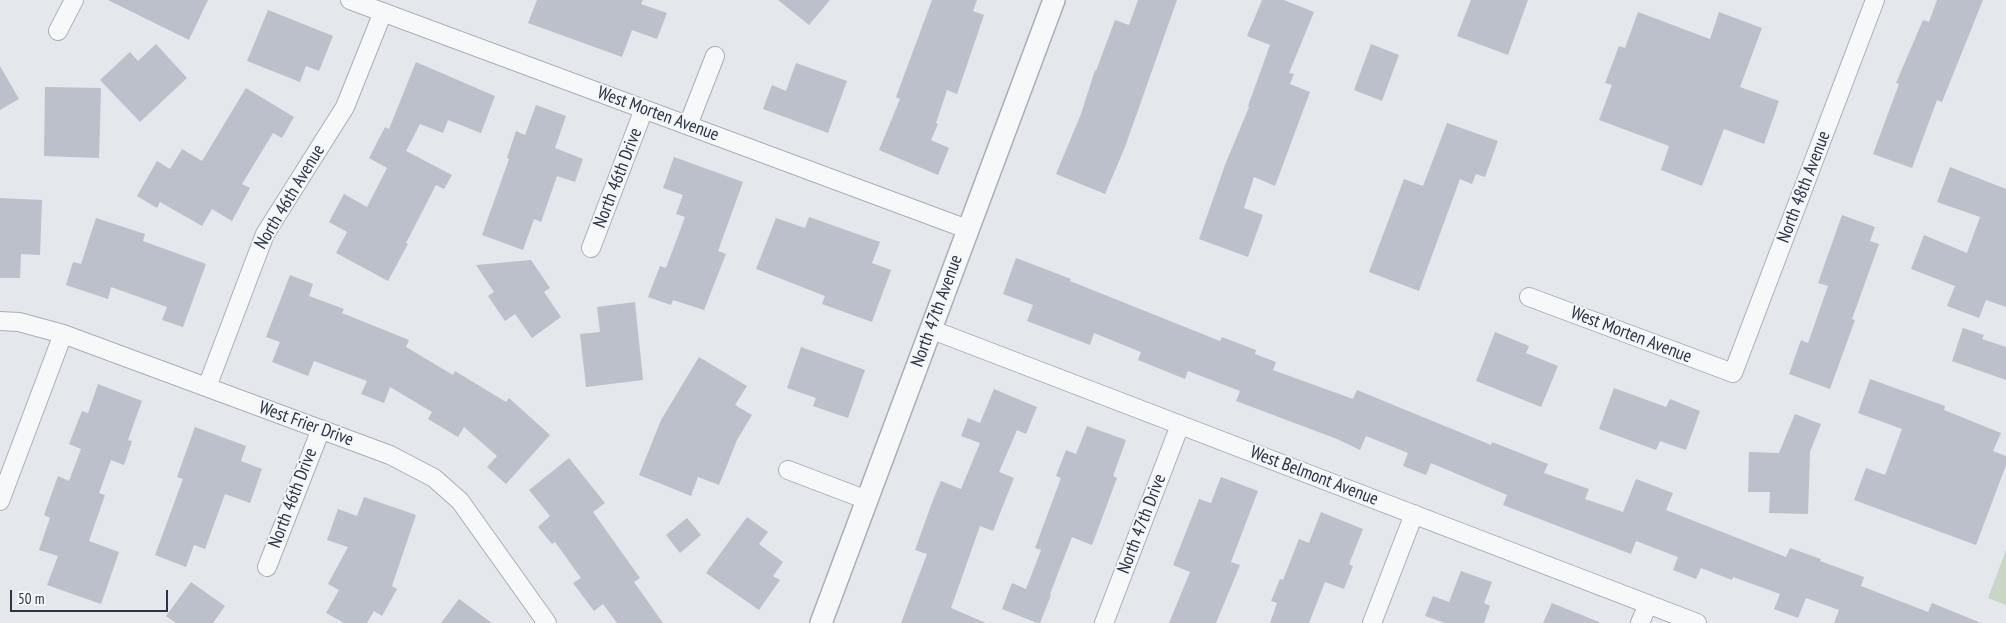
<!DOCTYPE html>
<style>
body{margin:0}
#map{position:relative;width:2006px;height:623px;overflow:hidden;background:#e4e7ec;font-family:"PT Sans Narrow",sans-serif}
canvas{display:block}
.scale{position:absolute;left:10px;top:590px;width:158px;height:22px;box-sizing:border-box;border:2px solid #2b3445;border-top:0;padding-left:6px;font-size:15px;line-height:18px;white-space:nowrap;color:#2b3445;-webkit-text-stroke:4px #f4f6f9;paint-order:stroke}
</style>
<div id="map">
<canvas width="2006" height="623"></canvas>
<div class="scale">50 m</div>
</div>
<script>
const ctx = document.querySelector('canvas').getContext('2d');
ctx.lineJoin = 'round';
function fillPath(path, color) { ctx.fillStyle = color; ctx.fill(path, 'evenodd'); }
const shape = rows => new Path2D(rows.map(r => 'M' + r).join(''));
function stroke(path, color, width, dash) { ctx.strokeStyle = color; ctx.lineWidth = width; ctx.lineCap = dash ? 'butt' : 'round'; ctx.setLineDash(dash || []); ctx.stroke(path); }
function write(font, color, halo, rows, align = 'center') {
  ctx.font = font + ' "PT Sans Narrow",sans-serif'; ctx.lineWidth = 4; ctx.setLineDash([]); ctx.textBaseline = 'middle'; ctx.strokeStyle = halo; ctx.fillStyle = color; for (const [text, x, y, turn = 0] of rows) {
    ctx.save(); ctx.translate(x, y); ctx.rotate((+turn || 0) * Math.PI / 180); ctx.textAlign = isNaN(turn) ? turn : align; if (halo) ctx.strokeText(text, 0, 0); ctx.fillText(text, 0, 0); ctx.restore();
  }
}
fillPath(shape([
 [2006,550,2006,605,1988,598]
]), '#c9d6c5');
fillPath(shape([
 [108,0,208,0,189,40],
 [537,0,643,0,641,4,667,13,657,39,632,30,622,57,528,23],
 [778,0,830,0,809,25],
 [932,0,977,0,973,11,984,15,957,94,947,90,936,123,938,124,931,140,949,148,938,175,879,150,900,99,896,97],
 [1138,0,1177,0,1125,147,1105,194,1056,174,1081,114,1095,70,1096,71,1115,20,1129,25],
 [1262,0,1284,0,1314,12,1289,73,1294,74,1290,84,1310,92,1275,186,1254,177,1244,208,1263,215,1248,257,1199,239,1225,165,1249,107,1248,106,1270,45,1247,36],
 [1471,0,1528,0,1508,55,1457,36],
 [1937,0,1983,0,1942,102,1937,100,1912,168,1873,154,1899,84,1896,83,1923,20,1929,22],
 [268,10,333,36,319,71,306,66,300,82,247,61],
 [1638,12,1710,39,1719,12,1762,28,1740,87,1779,101,1764,144,1724,129,1702,186,1661,170,1669,146,1599,120,1612,85,1605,83,1619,46,1625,48],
 [156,44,187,78,140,122,100,80,130,52,138,61],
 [1371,44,1399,55,1382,101,1354,90],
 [416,62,495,96,481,133,448,120,443,133,420,124,406,151,452,175,444,189,436,185,406,243,408,244,388,281,336,253,347,232,329,222,344,194,367,207,387,168,369,158,385,127,389,129],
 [796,63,847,81,828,133,763,109,772,85,786,91],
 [0,66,19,99,0,110],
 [45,87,101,88,99,158,44,156],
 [246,88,294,117,282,138,273,133,242,184,250,188,232,221,212,209,202,226,160,202,157,208,137,196,157,161,170,169,182,149,202,161],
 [536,105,566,116,555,148,583,159,575,182,557,176,541,222,534,219,523,250,482,235,509,159,507,158,516,131,525,135],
 [1447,123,1498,141,1485,177,1476,174,1472,184,1460,179,1419,291,1369,272,1404,179,1423,186],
 [674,157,743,182,718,251,726,254,704,310,673,300,671,305,648,297,660,266,666,268,685,217,676,214,683,195,663,188],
 [1950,167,2006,189,2006,307,1986,300,1979,318,1947,306,1955,286,1911,269,1924,235,1967,253,1980,217,1937,202],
 [0,198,42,200,40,255,21,254,20,278,0,278],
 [1842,215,1875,227,1870,241,1879,244,1852,319,1855,320,1830,389,1789,374,1801,340,1808,343,1828,286,1818,283],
 [809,217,880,242,872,263,891,270,872,322,822,304,825,296,756,269,776,218,805,228],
 [96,218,145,234,143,241,206,264,183,327,162,320,167,307,111,287,108,299,66,285,73,262,81,264],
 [1016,258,1071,279,1070,281,1220,341,1222,337,1256,350,1255,354,1276,362,1273,370,1353,399,1357,390,1491,445,1492,442,1548,464,1544,473,1589,489,1585,499,1623,512,1636,479,1673,493,1666,510,1786,557,1790,548,1821,559,1820,561,1864,577,1861,586,1928,612,1932,603,1981,623,1834,623,1839,610,1806,598,1798,618,1774,609,1780,594,1733,577,1732,580,1701,568,1696,579,1673,570,1678,557,1636,541,1631,554,1503,505,1507,495,1431,463,1426,475,1403,466,1408,453,1366,436,1360,450,1337,439,1236,401,1240,391,1188,371,1185,379,1138,360,1141,352,1094,333,1090,345,1027,321,1033,305,1003,294],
 [531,260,550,288,544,292,561,317,532,338,515,314,505,321,488,296,494,292,476,265],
 [290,275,313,284,309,296,344,309,342,313,409,340,406,347,453,375,455,371,506,402,509,398,550,435,506,484,487,467,497,456,464,427,458,437,428,419,432,412,390,387,384,403,361,394,367,381,314,361,308,376,272,362,280,342,266,337],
 [635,302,643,380,586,387,580,334,600,332,597,307],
 [1963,328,1984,335,1982,339,2006,347,2006,380,1952,361],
 [1495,332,1529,346,1526,353,1558,366,1541,407,1476,381],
 [801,347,865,370,848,418,813,406,816,398,787,388],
 [699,357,747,386,735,405,752,415,737,440,719,485,698,477,691,496,639,475,661,420],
 [1870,379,1945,406,1944,410,2001,433,1993,451,2006,456,2006,465,1976,545,1854,500,1866,468,1885,475,1902,429,1858,413],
 [98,384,142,401,128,440,132,441,124,465,111,460,99,493,105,495,89,541,119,552,101,604,47,585,58,556,39,550,50,518,44,515,58,476,69,481,81,449,69,444,82,411,88,413],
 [1614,388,1666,407,1670,399,1700,411,1686,450,1660,441,1656,450,1599,429],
 [994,389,1037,407,1026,434,1017,430,999,472,1014,478,993,531,980,526,951,608,986,623,901,623,927,554,915,550,933,500,941,481,961,489,980,443,961,436,968,418,980,423],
 [1795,414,1821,424,1810,452,1808,514,1769,513,1770,492,1748,492,1749,452,1779,453],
 [1087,426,1126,440,1113,476,1117,478,1092,545,1072,537,1050,594,1051,595,1040,623,1037,623,1002,609,1012,583,1026,589,1041,550,1035,548,1061,478,1056,476,1066,450,1076,454],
 [195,427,246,446,241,461,262,469,250,503,225,494,205,549,194,545,186,567,155,555,183,479,177,477],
 [569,458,605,503,593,512,640,578,634,582,663,623,617,623,603,604,594,611,573,583,581,578,555,542,552,544,538,527,550,516,529,490],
 [1221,477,1258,491,1231,562,1240,565,1216,623,1169,623,1190,572,1173,565,1199,499,1211,503],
 [364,497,416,515,392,586,397,589,382,616,374,611,367,623,344,623,326,613,339,590,328,584,348,547,327,540,338,509,357,516],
 [1321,512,1363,529,1349,564,1353,566,1344,589,1325,582,1309,623,1270,623,1277,603,1271,601,1280,579,1283,580,1299,539,1309,543],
 [747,517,768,532,759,544,783,562,773,576,780,580,759,610,706,573],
 [687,518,701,535,680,553,666,535],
 [1461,571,1492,582,1484,603,1490,606,1484,623,1445,623,1425,616,1433,596,1449,602],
 [191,582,225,606,213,623,176,623,166,616],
 [459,599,492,623,441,623],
 [1552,603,1599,622,1599,623,1543,623]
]), '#bbc0ca');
const minor = shape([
 [350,0,967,229],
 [58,31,74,0],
 [688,125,715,56],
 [591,248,644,109],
 [1529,297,1733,373,1875,0],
 [0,321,19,322,63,334,390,455,434,478,460,501,547,623],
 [930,329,1697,623],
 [207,387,265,234,345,107,383,12],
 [788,470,867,500],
 [0,501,63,334],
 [267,567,321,429],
 [1104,623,1180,425],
 [1372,623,1414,514],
 [1640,623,1648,604]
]);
const tertiary = shape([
 [821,623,1054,0]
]);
stroke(minor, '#a9aeb7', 20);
stroke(tertiary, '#a9aeb7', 24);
stroke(minor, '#f7f8fa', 18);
stroke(tertiary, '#f7f8fa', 21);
write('18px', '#2b3445', '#f4f6f9', [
 ["West Morten Avenue",658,114,20],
 ["North 46th Drive",618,178,-69],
 ["North 48th Avenue",1804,187,-69],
 ["North 46th Avenue",290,197,-59],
 ["North 47th Avenue",937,311,-70],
 ["West Morten Avenue",1631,335,21],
 ["West Frier Drive",306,424,20],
 ["West Belmont Avenue",1314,476,21],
 ["North 46th Drive",293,498,-69],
 ["North 47th Drive",1142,524,-69]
]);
</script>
